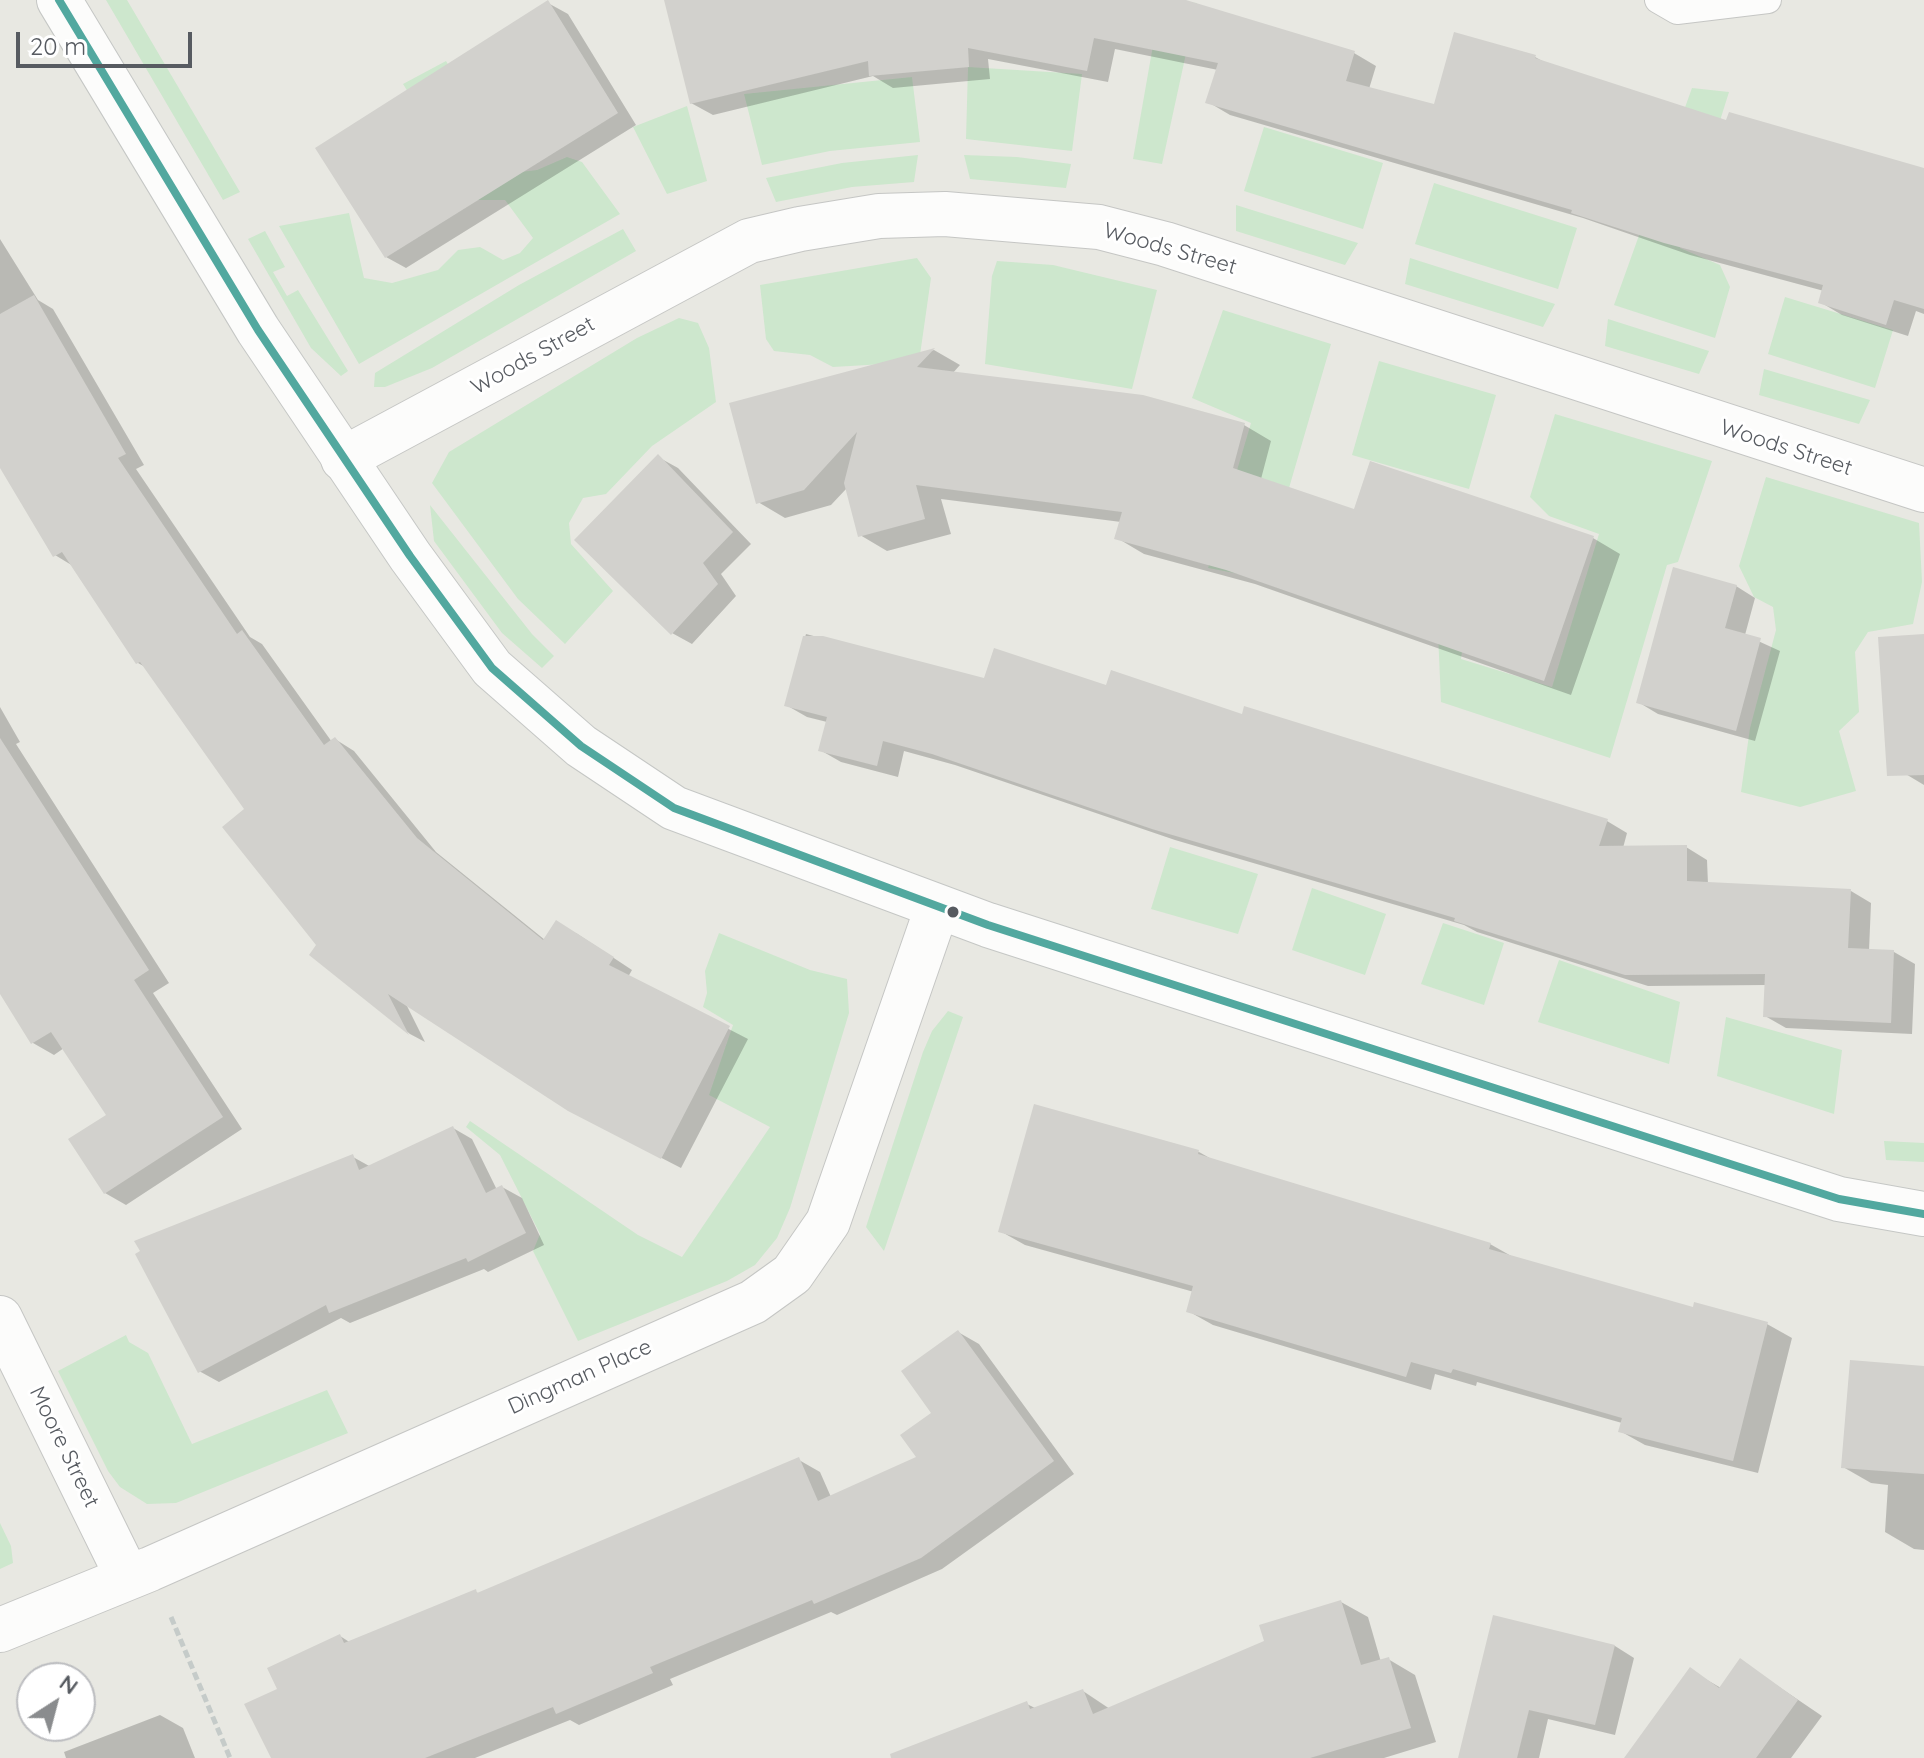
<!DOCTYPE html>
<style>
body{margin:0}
#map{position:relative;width:1924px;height:1758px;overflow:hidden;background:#e8e8e2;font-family:Quicksand,sans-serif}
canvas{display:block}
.north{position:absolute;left:16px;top:1662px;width:80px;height:80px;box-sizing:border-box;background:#fff;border:2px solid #bcbdc0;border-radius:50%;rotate:36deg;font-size:22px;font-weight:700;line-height:32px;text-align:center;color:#575b61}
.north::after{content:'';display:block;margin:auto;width:28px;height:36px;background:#8a8c8e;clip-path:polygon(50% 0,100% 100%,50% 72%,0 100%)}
.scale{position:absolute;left:16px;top:32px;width:176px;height:36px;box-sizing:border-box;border:4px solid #575b61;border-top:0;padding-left:10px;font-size:24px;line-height:28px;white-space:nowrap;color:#575b61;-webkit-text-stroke:6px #fff;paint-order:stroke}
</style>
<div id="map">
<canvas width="1924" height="1758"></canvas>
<div class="north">N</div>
<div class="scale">20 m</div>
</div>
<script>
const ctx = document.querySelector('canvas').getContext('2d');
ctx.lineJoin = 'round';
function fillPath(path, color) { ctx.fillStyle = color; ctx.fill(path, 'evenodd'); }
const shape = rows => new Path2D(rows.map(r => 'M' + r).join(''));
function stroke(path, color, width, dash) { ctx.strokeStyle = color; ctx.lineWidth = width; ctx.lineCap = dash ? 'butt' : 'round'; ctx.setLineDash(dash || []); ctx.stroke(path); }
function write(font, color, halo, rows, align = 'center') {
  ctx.font = font + ' Quicksand,sans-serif'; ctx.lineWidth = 6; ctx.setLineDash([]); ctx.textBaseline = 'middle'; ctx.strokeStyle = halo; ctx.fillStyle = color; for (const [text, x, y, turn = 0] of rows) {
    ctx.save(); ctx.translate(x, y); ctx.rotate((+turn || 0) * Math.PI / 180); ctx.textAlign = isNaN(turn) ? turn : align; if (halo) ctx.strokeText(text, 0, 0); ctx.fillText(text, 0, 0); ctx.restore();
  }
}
fillPath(shape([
 [106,0,127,0,240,192,223,200],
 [1161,0,1197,3,1162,164,1133,159],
 [446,61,512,173,537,170,567,157,582,162,620,214,359,364,279,226,349,213,364,278,392,283,438,270,458,250,480,247,503,260,520,253,533,238,505,200,476,200,403,84],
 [968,67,1082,74,1072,151,966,139],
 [912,77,920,142,830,151,762,165,744,94],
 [1692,88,1729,92,1680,248,1720,265,1730,287,1715,338,1614,305],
 [687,106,707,181,667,194,633,127],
 [1264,127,1383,163,1363,229,1244,191],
 [918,155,914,182,852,187,776,202,766,178,842,163],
 [964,155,1017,157,1071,164,1066,188,970,179],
 [1434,183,1577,228,1558,289,1415,244],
 [1236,205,1358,243,1345,265,1236,231],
 [623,229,636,251,432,368,385,387,374,387,375,373,519,285],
 [265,231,285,267,273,272,287,296,298,290,348,371,341,376,311,348,248,239],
 [917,258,931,278,919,362,833,367,810,355,774,351,766,339,760,285],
 [1410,258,1555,304,1543,327,1405,284],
 [997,261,1053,265,1157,290,1132,389,985,364,992,276],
 [1785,297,1893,330,1875,388,1768,354],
 [1223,310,1331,344,1289,488,1245,575,1208,568,1251,423,1192,398],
 [679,318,698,323,709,348,716,402,652,446,606,494,583,498,569,523,571,544,613,591,565,644,518,599,432,483,449,452,637,338],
 [1608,319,1709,351,1699,374,1605,346],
 [1379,361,1496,395,1469,489,1352,455],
 [1764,369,1870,400,1859,424,1759,395],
 [1555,414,1712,461,1678,562,1667,565,1610,758,1441,702,1438,633,1464,638,1461,659,1552,687,1599,534,1549,516,1530,497],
 [1766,477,1919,523,1922,582,1913,624,1868,632,1855,652,1859,712,1839,731,1856,791,1800,807,1741,792,1750,728,1776,630,1773,607,1754,597,1739,566],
 [430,505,532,634,554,656,542,668,502,633,434,541],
 [1170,847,1258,874,1238,934,1151,909],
 [1312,888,1386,914,1365,975,1292,950],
 [1443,923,1504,943,1484,1005,1421,984],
 [719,933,810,970,847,979,849,1013,790,1208,777,1238,755,1265,727,1281,578,1341,533,1251,540,1234,500,1155,466,1127,470,1121,638,1235,682,1257,770,1127,709,1095,733,1025,703,1007,707,993,705,971],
 [1559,960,1680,1002,1669,1064,1538,1022],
 [948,1011,963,1017,884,1251,866,1227,923,1052,932,1031],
 [1726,1017,1842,1050,1834,1114,1717,1076],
 [1884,1141,1924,1143,1924,1162,1886,1160],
 [126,1335,129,1342,148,1353,192,1444,327,1390,348,1433,176,1503,147,1504,120,1487,108,1471,58,1371],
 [0,1523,11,1546,13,1563,0,1569]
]), '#cde7cd');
fillPath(shape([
 [666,0,1179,0,1354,53,1376,66,1369,89,1435,106,1535,57,1550,65,1728,123,1730,114,1924,170,1924,314,1916,311,1908,336,1842,315,1820,302,1824,291,1690,255,1583,218,1230,115,1208,102,1218,70,1115,49,1108,82,988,59,990,79,893,88,873,76,713,115,691,103],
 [548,3,568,14,636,125,406,268,386,257],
 [0,239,38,300,53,309,144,465,136,469,250,637,262,644,332,742,335,739,354,751,436,852,545,940,576,933,632,970,628,977,748,1039,681,1168,584,1118,405,1002,425,1042,410,1034,311,954,319,945,247,809,147,668,138,663,73,566,55,555,0,461],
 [934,350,960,365,952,374,1244,425,1271,441,1261,479,1355,512,1593,538,1620,554,1571,695,1255,584,1144,554,1117,538,1121,522,941,499,951,534,887,551,860,535,847,488,831,505,785,518,758,502,731,404],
 [658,457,678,468,751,544,721,574,736,596,692,644,672,633],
 [1736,586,1755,598,1745,635,1780,651,1755,741,1658,714,1638,702],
 [806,634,985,681,1107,687,1243,716,1607,821,1627,833,1623,848,1686,847,1707,860,1708,884,1851,891,1871,903,1869,951,1894,952,1915,964,1912,1034,1786,1028,1765,1016,1767,985,1648,986,1477,932,1464,925,1175,840,955,765,904,751,898,777,841,762,820,750,827,722,807,717,786,705],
 [1924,636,1924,785,1904,773],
 [0,707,20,742,16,744,169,983,153,993,242,1129,126,1205,105,1193,108,1116,64,1048,54,1055,33,1043,0,991],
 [1035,1106,1199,1152,1215,1161,1490,1244,1513,1257,1694,1310,1767,1324,1792,1338,1758,1473,1645,1445,1620,1431,1622,1423,1477,1382,1476,1386,1435,1374,1431,1390,1213,1325,1188,1311,1194,1292,1025,1245,1000,1231],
 [453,1128,472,1139,497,1190,502,1187,522,1198,544,1245,488,1272,484,1269,350,1323,341,1318,219,1382,199,1371,353,1157,371,1167],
 [958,1332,979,1344,1074,1474,942,1569,837,1615,831,1612,670,1679,673,1685,579,1725,570,1720,475,1758,273,1758,280,1690,340,1636,351,1643,476,1592,480,1594,799,1460,820,1472,831,1497,920,1458],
 [1924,1368,1924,1550,1914,1549,1885,1532,1888,1485,1871,1483,1843,1467],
 [1341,1602,1368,1617,1381,1662,1388,1659,1415,1675,1436,1742,1384,1758,902,1758,1027,1704,1037,1709,1083,1691,1110,1709,1267,1642],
 [1494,1617,1615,1646,1634,1658,1615,1735,1548,1719,1539,1758,1472,1758],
 [1741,1661,1822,1716,1791,1758,1658,1758,1690,1670,1721,1688],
 [160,1715,183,1728,195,1758,66,1758,64,1752]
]), '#0003');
fillPath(shape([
 [548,0,618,113,385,258,315,148],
 [664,0,1186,0,1355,51,1346,81,1434,104,1454,32,1536,55,1535,58,1726,120,1729,112,1924,168,1924,309,1894,300,1886,325,1818,303,1823,285,1664,243,1571,213,1572,210,1205,103,1218,63,1094,38,1087,71,968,48,969,67,869,76,868,61,690,104],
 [34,295,126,454,118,458,237,634,242,630,324,745,335,737,417,838,543,940,556,920,614,957,609,965,730,1026,661,1159,568,1111,388,994,409,1035,309,955,316,945,222,827,244,809,140,662,136,664,62,552,53,557,0,468,0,314],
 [935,348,917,367,1143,395,1245,423,1233,468,1354,509,1370,461,1594,536,1544,681,1226,570,1114,539,1122,512,916,485,925,519,858,537,844,483,857,432,804,490,756,504,729,403],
 [658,454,733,532,703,563,718,584,671,635,574,540],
 [1673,567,1737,585,1725,628,1761,638,1736,731,1636,703],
 [1924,634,1924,775,1887,776,1878,637],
 [803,636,823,636,984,678,994,648,1106,685,1111,670,1242,714,1244,706,1608,819,1599,846,1687,845,1687,881,1851,889,1848,948,1894,950,1891,1023,1763,1017,1765,974,1625,975,1454,921,1455,918,1152,829,932,754,883,741,877,766,818,751,827,717,784,706],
 [0,738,149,970,134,980,223,1117,104,1194,68,1139,106,1115,51,1032,31,1044,0,994],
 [1034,1104,1199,1150,1198,1154,1491,1243,1489,1249,1693,1307,1694,1302,1768,1322,1733,1461,1618,1432,1622,1418,1453,1369,1451,1373,1411,1362,1406,1377,1186,1312,1193,1286,998,1232],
 [453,1126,486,1193,502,1185,526,1233,468,1262,466,1258,329,1313,326,1305,198,1373,135,1254,140,1251,134,1241,353,1154,359,1170],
 [958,1330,1054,1461,921,1558,814,1604,812,1600,650,1667,653,1673,556,1714,553,1707,425,1758,271,1758,244,1704,277,1689,267,1668,340,1634,344,1643,476,1589,477,1593,799,1457,818,1501,916,1457,900,1435,931,1413,901,1371],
 [1850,1360,1924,1366,1924,1474,1841,1468],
 [1341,1600,1361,1665,1389,1657,1411,1728,1310,1758,891,1758,890,1754,1027,1701,1030,1709,1083,1689,1093,1714,1264,1641,1259,1625],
 [1493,1615,1615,1645,1595,1725,1529,1710,1517,1758,1458,1758],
 [1740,1658,1798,1700,1756,1758,1624,1758,1690,1667,1719,1688]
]), '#d2d1cd');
const lane = shape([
 [1658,0,1677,11,1768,0]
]);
const street = shape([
 [343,459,749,241,800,229,879,216,945,214,1099,227,1165,244,1924,490],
 [0,1318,127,1576],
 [0,1630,150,1569,753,1302,792,1274,828,1222,937,908]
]);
const secondary = shape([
 [59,0,258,330,410,556,492,668,581,746,674,808,988,925,1839,1199,1924,1214]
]);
stroke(lane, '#c5c6c4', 28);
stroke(street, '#c5c6c4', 46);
stroke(secondary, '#c5c7c5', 46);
stroke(shape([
 [171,1617,230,1758]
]), '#c5cbc9', 5, [8, 4]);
stroke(lane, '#fcfcfb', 26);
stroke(street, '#fcfcfb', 44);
stroke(secondary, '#fcfcfb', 44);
stroke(shape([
 [59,0,258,330,410,556,492,668,581,746,674,808,988,925,1839,1199,1924,1214]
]), '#52a89f', 8);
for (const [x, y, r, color] of [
 [953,912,7,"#575b61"]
]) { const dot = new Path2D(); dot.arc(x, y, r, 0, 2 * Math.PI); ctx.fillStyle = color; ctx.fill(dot); stroke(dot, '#fff', 3); }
write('22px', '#575b61', '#fff', [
 ["Woods Street",1170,249,16],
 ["Woods Street",533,356,-29],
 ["Woods Street",1786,448,18],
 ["Dingman Place",580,1377,-24],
 ["Moore Street",64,1447,64]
]);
</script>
